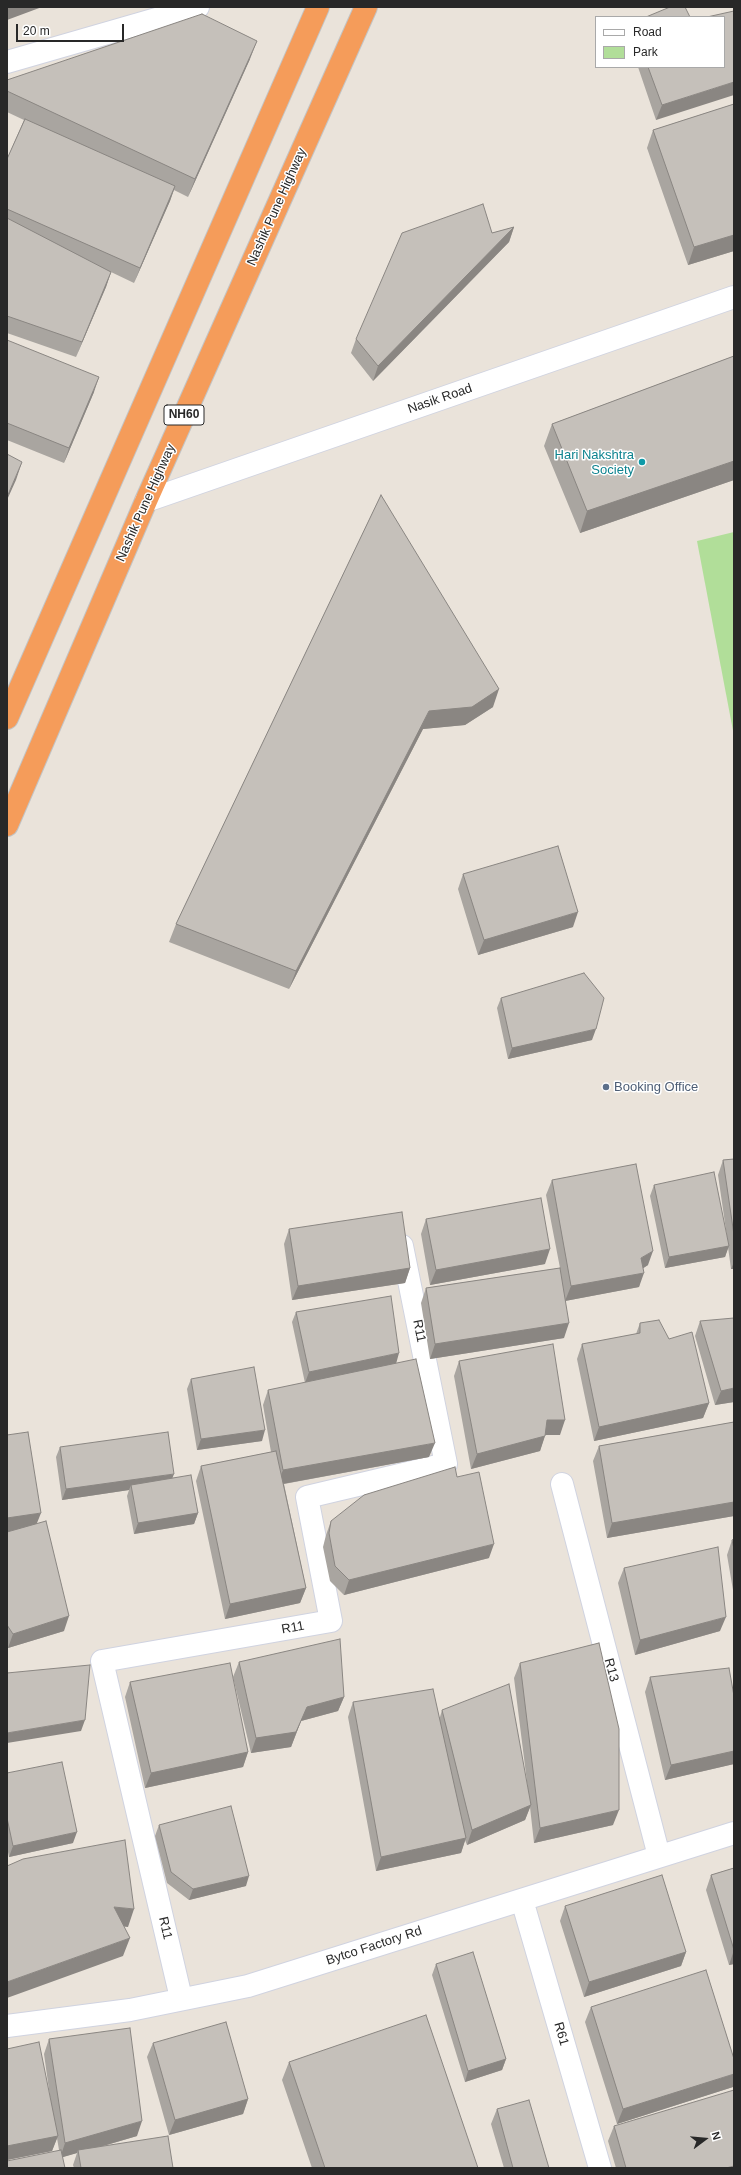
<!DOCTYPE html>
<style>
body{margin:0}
#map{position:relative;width:741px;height:2175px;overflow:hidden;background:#eae3da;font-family:Helvetica,sans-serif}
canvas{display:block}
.frame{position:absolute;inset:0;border:8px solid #282828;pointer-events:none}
.legend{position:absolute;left:595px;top:16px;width:130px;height:52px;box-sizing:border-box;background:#fff;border:1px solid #a9a9a9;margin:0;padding:5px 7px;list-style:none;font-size:12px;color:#282828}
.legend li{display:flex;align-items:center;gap:8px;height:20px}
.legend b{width:20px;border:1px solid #a9a9a9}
.north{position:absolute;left:685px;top:2119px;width:40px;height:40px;-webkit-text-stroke:3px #fff;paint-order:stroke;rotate:74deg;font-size:11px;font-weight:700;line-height:16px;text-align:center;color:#282828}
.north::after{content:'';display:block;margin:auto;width:14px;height:18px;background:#282828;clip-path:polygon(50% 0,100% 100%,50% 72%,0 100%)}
.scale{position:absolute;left:16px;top:24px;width:108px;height:18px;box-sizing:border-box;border:2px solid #282828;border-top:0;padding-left:5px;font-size:12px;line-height:14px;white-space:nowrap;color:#282828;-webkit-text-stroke:3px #fff;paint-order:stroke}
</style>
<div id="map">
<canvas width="741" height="2175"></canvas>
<div class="frame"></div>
<ul class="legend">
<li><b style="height:5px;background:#fff"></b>Road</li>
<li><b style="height:11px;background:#b1de99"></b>Park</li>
</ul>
<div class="north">N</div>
<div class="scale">20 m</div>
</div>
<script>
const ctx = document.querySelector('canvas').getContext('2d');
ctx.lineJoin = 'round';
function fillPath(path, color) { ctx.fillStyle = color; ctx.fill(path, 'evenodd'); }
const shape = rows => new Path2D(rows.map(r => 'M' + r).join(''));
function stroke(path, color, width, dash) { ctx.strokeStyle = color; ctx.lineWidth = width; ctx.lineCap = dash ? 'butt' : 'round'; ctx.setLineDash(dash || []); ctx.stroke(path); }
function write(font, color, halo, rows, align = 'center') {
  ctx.font = font + ' Helvetica,sans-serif'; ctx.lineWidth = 3; ctx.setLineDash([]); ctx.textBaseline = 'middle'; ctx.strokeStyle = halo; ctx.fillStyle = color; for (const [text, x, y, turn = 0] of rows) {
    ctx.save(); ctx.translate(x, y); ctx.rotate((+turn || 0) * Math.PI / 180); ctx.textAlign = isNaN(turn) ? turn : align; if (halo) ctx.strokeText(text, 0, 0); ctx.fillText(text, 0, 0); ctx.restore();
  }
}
fillPath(shape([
 [734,532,734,736,697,541]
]), '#b1de99');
const minor = shape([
 [7,62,198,7],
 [146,501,734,297],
 [562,1484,659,1856],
 [522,1900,600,2168],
 [181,1998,102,1661,331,1621,307,1497,446,1464,402,1246],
 [7,2026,130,2010,248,1986,734,1833]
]);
const highway = shape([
 [7,718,318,7],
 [7,825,146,501,366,7]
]);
stroke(minor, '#d0d3e0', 24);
stroke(highway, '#c3c3c3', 24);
stroke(minor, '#fff', 22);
stroke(highway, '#f59c5a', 22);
fillPath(shape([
 [250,59,188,197,174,190,170,201,134,283,111,272,106,287,76,357,7,333,7,159,24,120,7,112,7,80],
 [638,67,724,67,656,120],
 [734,104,734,251,688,265,647,148,653,130],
 [514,227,509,242,373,381,351,353,356,339,492,233],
 [7,340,94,392,64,463,7,440],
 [734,356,734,480,580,533,544,446,552,424],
 [381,495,493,707,465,725,423,729,289,989,169,942,176,924],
 [463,874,573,927,478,955,458,889],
 [501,998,592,1040,508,1059,497,1008],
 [734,1159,734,1269,731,1269,728,1247,725,1257,665,1268,650,1196,654,1185,727,1237,718,1175,723,1160],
 [552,1180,648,1265,643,1268,639,1287,565,1301,564,1338,430,1359,421,1303,426,1288,560,1268,546,1195],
 [426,1219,545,1264,430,1285,421,1234],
 [289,1229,410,1268,405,1283,292,1300,284,1244],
 [296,1312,396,1364,429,1457,284,1484,306,1588,300,1603,225,1619,196,1481,201,1466,271,1452,263,1405,268,1390,305,1383,292,1322],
 [700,1321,734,1402,715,1405,695,1336],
 [640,1323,669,1339,709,1403,703,1418,594,1441,577,1359,582,1344,636,1334],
 [459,1361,560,1435,545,1435,540,1451,471,1469,454,1376],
 [191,1379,262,1441,197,1450,187,1389],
 [734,1422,734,1516,607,1538,593,1461,599,1446],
 [7,1435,37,1524,64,1631,8,1648,7,1647,7,1532,10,1532,7,1532],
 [60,1447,173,1478,198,1513,194,1524,134,1534,127,1496,129,1490,62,1500,56,1457],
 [457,1477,489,1558,344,1595,330,1581,323,1547,326,1535,331,1521],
 [734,1539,734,1596,727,1555,732,1540],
 [624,1568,720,1631,635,1655,618,1583],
 [239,1662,344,1697,338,1711,301,1721,291,1747,251,1753,233,1677],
 [520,1663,613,1825,534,1843,530,1807,525,1820,467,1845,465,1840,461,1853,376,1871,348,1717,353,1702,440,1717,442,1710,528,1790,514,1678],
 [650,1677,734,1696,734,1764,665,1780,645,1692],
 [130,1682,248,1752,243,1767,145,1788,125,1697],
 [7,1773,73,1843,9,1857,7,1847],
 [159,1825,246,1886,189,1900,167,1883,155,1836],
 [734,1868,734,1964,729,1965,706,1890,711,1875],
 [565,1906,686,1952,681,1966,584,1997,560,1921],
 [436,1964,506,2059,502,2070,465,2082,432,1975],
 [591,2007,733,2087,617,2124,585,2022],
 [49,2039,137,2136,100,2147,173,2168,74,2168,73,2165,77,2153,62,2157,59,2150,57,2138,52,2151,7,2160,7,2049,52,2111,44,2054],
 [153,2043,248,2099,243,2114,169,2135,147,2057],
 [289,2062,478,2168,312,2168,282,2080],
 [497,2109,549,2168,504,2168,491,2124],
 [614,2126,734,2168,616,2168,608,2141]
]), '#a9a5a0');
fillPath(shape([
 [7,7,42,7,7,20],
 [257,41,250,59,188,197,195,179],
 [734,82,734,95,656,120,662,105],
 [175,186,170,201,134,283,140,268],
 [514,227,509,242,373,381,378,366],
 [734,235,734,251,688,265,694,247],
 [111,272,106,287,76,357,82,342],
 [99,377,94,392,64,463,69,448],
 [734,461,734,480,580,533,587,511],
 [22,462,16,480,7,500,7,497],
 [499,689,493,707,465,725,423,729,289,989,296,971,429,711],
 [578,912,573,927,478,955,484,940],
 [596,1029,592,1040,508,1059,512,1048],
 [729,1246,725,1257,665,1268,669,1257],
 [550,1249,545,1264,430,1285,436,1270],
 [653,1251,648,1265,636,1273,641,1258],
 [734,1262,734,1269,731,1269],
 [410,1268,405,1283,292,1300,298,1286],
 [644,1273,639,1287,565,1301,571,1286],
 [569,1323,564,1338,430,1359,435,1344],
 [399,1353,396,1364,305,1383,309,1372],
 [734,1388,734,1402,715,1405,721,1391],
 [709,1403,703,1418,594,1441,599,1427],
 [547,1420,565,1420,560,1435,541,1435],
 [265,1430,262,1441,197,1450,201,1439],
 [545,1436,540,1451,471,1469,477,1454],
 [435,1443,429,1457,277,1485,283,1470],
 [174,1474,170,1484,131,1485,129,1490,62,1500,66,1489],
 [734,1502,734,1516,607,1538,612,1523],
 [41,1513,35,1528,7,1532,7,1518],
 [198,1513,194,1524,134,1534,138,1523],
 [494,1544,489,1558,344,1595,349,1580],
 [306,1588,300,1603,225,1619,230,1604],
 [69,1616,64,1631,8,1648,13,1634],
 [726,1617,720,1631,635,1655,640,1640],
 [344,1697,338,1711,301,1721,291,1747,251,1753,256,1738,307,1707],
 [85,1720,81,1731,7,1743,7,1733],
 [734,1751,734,1764,665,1780,671,1765],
 [248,1752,243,1767,145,1788,151,1773],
 [531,1805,525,1820,467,1845,472,1830],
 [619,1810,613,1825,534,1843,540,1828],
 [77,1832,73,1843,9,1857,13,1846],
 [466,1838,461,1853,376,1871,381,1857],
 [249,1876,246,1886,189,1900,193,1889],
 [114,1907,134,1909,128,1927,108,1925],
 [130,1938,123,1956,7,1998,7,1982],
 [734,1950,734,1964,729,1965],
 [686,1952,681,1966,584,1997,589,1982],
 [506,2059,502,2070,465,2082,468,2071],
 [734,2074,734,2085,733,2087,617,2124,623,2109],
 [248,2099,243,2114,169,2135,175,2120],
 [142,2121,137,2136,79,2153,78,2150,77,2153,60,2158,65,2143],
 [58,2136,52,2151,7,2160,7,2146],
 [734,2166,734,2168,726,2168]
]), '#8a8682');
const building = shape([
 [670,7,685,7,690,17,646,17,670,7],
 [734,11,734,82,662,105,648,67,724,67,724,17,707,17,734,11],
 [202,14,257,41,195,179,7,91,7,80,202,14],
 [734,104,734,235,694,247,653,130,734,104],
 [25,119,175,186,140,268,7,209,7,159,25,119],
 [483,204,492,233,514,227,378,366,356,339,402,233,483,204],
 [7,218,111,272,82,342,7,316,7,218],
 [7,340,99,377,69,448,7,423,7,340],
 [734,356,734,461,587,511,552,424,734,356],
 [7,454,22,462,7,497,7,454],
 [381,495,499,689,472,707,429,711,296,971,176,924,381,495],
 [558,846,578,912,484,940,463,874,558,846],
 [584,973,604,998,596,1029,512,1048,501,998,584,973],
 [734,1159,734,1235,723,1160,734,1159],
 [636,1164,653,1251,641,1258,644,1273,571,1286,552,1180,636,1164],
 [714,1172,729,1246,669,1257,654,1185,714,1172],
 [541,1198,550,1249,436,1270,426,1219,541,1198],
 [402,1212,410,1268,298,1286,289,1229,402,1212],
 [560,1268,569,1323,435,1344,426,1288,560,1268],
 [391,1296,399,1353,309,1372,296,1312,391,1296],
 [734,1318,734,1388,721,1391,700,1321,734,1318],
 [659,1320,669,1339,692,1332,709,1403,599,1427,582,1344,640,1333,640,1323,659,1320],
 [553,1344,565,1420,547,1420,545,1436,477,1454,459,1361,553,1344],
 [416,1359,435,1443,283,1470,268,1390,416,1359],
 [254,1367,265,1430,201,1439,191,1379,254,1367],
 [734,1422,734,1502,612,1523,599,1446,734,1422],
 [28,1432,41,1513,7,1518,7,1435,28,1432],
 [168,1432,174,1474,66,1489,60,1447,168,1432],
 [276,1451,306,1588,230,1604,201,1466,276,1451],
 [455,1467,457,1477,479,1472,494,1544,349,1580,335,1566,329,1533,331,1521,364,1495,455,1467],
 [191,1475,198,1513,138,1523,131,1485,191,1475],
 [46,1521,69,1616,13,1634,7,1625,7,1532,46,1521],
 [734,1539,734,1549,732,1540,734,1539],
 [718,1547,726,1617,640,1640,624,1568,718,1547],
 [340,1639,344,1697,307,1707,296,1732,256,1738,239,1662,340,1639],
 [599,1643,619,1729,619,1810,540,1828,520,1663,599,1643],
 [230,1663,248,1752,151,1773,130,1682,230,1663],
 [90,1665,85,1720,7,1733,7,1673,90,1665],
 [729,1668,734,1696,734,1751,671,1765,650,1677,729,1668],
 [509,1684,531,1805,472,1830,442,1710,509,1684],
 [433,1689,466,1838,381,1857,353,1702,433,1689],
 [62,1762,77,1832,13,1846,7,1818,7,1773,62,1762],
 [231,1806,249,1876,193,1889,171,1872,159,1825,231,1806],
 [125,1840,134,1909,114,1907,130,1938,7,1982,7,1866,23,1859,125,1840],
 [734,1868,734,1950,711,1875,734,1868],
 [662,1875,686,1952,589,1982,565,1906,662,1875],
 [473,1952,506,2059,468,2071,436,1964,473,1952],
 [706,1970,734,2059,734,2074,623,2109,591,2007,706,1970],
 [426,2015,478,2168,325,2168,289,2062,426,2015],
 [226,2022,248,2099,175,2120,153,2043,226,2022],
 [130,2028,142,2121,65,2143,49,2039,130,2028],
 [39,2042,58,2136,7,2146,7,2049,39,2042],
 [734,2090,734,2166,726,2168,626,2168,614,2126,734,2090],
 [529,2100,549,2168,513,2168,497,2109,529,2100],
 [168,2136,173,2168,81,2168,78,2150,168,2136],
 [61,2150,65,2168,7,2168,7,2161,61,2150]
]);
fillPath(building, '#c5c0ba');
stroke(building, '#8a8682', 1);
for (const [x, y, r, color] of [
 [642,462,4,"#0f9aa8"],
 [606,1087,4,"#5c6f8a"]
]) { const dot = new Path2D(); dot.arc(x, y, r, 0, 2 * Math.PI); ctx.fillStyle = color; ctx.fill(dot); stroke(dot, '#fff', 1.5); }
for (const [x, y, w] of [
 [184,415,40]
]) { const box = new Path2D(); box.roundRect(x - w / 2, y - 10, w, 20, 3); ctx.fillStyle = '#fff'; ctx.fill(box); stroke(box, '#282828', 1); }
write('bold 12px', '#282828', null, [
 ["NH60",184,415]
]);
write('13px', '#282828', '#fff', [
 ["Nashik Pune Highway",277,207,-66],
 ["Nasik Road",440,399,-19],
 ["Nashik Pune Highway",146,503,-66],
 ["R11",419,1331,79],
 ["R11",293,1628,-10],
 ["R13",611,1670,75],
 ["R11",165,1928,77],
 ["Bytco Factory Rd",374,1946,-18],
 ["R61",561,2034,74]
]);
write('13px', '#0d838f', '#fff', [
 ["Hari Nakshtra",634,455],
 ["Society",634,470]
], 'right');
write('13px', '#4e5e75', '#fff', [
 ["Booking Office",614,1087]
], 'left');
</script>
